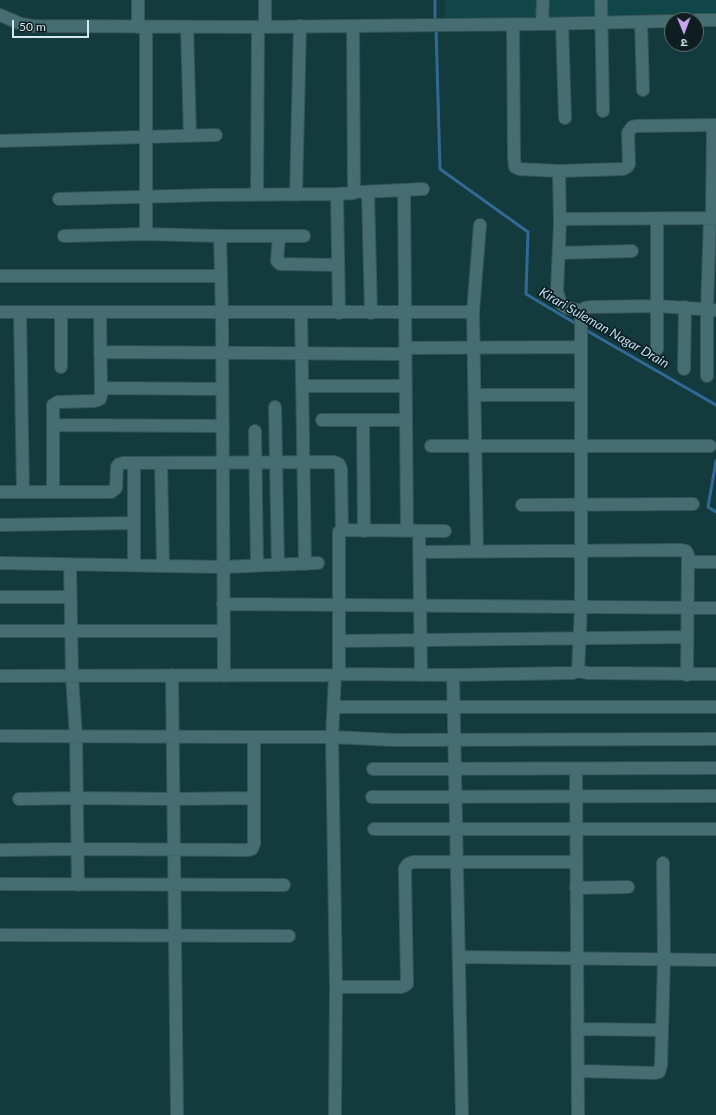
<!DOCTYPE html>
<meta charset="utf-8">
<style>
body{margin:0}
#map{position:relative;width:716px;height:1115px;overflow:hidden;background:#133a3d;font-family:Lato,"Noto Sans Devanagari",sans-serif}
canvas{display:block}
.north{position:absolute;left:664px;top:12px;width:40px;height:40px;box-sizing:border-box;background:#0e1e20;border:1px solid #5d6f71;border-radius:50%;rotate:179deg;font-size:11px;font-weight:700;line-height:16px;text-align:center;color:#d4e9eb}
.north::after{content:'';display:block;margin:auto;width:14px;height:18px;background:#c9a5ee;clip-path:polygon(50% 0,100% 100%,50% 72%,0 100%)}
.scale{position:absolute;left:12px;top:20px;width:77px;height:18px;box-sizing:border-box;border:2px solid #d4e9eb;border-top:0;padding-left:5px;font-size:12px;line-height:14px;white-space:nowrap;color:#d4e9eb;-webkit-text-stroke:3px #0e1e20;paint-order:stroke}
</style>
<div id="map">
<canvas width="716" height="1115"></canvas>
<div class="north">उ</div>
<div class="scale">50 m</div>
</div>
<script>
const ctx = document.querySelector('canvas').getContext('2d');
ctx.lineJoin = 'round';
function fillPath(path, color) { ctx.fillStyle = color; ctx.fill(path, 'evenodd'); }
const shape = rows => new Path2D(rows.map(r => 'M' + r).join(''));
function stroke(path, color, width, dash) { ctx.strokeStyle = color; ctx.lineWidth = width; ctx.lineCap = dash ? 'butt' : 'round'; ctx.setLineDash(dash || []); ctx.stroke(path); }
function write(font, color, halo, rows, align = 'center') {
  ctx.font = font + ' Lato,sans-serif'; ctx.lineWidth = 3.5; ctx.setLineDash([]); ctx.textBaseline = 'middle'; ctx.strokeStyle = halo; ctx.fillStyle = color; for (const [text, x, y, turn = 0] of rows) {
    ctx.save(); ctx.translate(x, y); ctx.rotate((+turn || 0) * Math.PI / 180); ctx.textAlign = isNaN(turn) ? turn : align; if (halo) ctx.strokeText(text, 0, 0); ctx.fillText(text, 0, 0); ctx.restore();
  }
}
fillPath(shape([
 [445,0,716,0,716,13,445,21]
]), '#10454a');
stroke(shape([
 [435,0,435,22],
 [436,28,440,169,528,232,526,294,578,325],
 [584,329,716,405],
 [716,461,708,507,716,512]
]), '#326994', 3);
const minor = shape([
 [265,0,265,27],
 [601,0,603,111],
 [0,15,21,24,33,26,258,27,542,24,672,21],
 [696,20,716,20],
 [641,22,643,90],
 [513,24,514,157,515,167,519,169,559,171,623,169,627,167,629,164,628,133,632,127,636,126,716,125],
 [542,24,543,0],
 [562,24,565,118],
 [138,27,138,0],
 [146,27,146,234],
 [187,27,190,135],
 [0,141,216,135],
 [559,171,560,223,557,291,561,304,567,308,583,311],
 [404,190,407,531],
 [361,192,423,189],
 [368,192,371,313],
 [257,195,258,27],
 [296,195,300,26],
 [59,199,212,195,337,194],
 [712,218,713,125],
 [560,219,716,218],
 [657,219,657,349],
 [64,236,146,234,220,236,222,313,224,676],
 [220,236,304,236],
 [279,236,277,261,280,264,338,265],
 [559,253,632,251],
 [0,276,220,276],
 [0,312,473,312],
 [20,313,23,492],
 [301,313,305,564],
 [339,313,337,194,354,193,353,26],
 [405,348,581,347],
 [100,352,405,354],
 [61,367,61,313],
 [684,369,685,307],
 [707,376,707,310,710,218],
 [303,386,406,386],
 [101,388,222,389],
 [475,395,581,395],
 [275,407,278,565],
 [322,420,406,420],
 [363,420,364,531],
 [53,425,223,426],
 [255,431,257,565],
 [431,446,710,446],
 [134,463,134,565],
 [161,463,163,566],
 [0,492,111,492,116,488,117,467,119,464,123,463,334,462,339,464,341,469,342,531],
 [53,492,53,405,58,402,94,401,100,399,101,396,100,313],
 [522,505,693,504],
 [0,525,134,523],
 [419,531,421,675],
 [420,552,681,550,686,551,688,555,687,675],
 [477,552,473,312,480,225],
 [688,562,716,562],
 [0,563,223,567,318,563],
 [70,564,72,676,76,736,78,885],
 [0,597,70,597],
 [223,604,716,608],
 [0,631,224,631],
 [339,641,687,637],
 [578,671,588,673,716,674],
 [339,674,339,532,346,530,445,531],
 [172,675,177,1115],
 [453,675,462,1115],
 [0,676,335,675],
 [334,707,716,707],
 [0,736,254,737,332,737,395,740,716,739],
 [373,769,716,768],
 [576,769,578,1115],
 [372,797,716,796],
 [19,799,77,798,174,799,254,798],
 [374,829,716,829],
 [0,850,77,849,248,850,252,849,254,844,254,737],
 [0,884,284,885],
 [576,888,628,887],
 [0,935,289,936],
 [459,957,716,960],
 [336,987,401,987,404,986,407,984,405,873,405,868,408,864,413,862,576,862],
 [577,1029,662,1030],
 [578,1071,655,1073,659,1072,661,1065,664,960,663,863],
 [335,1115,336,987,332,737,335,675,339,674,453,675,573,673,578,671,581,607,581,318,583,311,585,308,591,307,657,306,716,310]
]);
stroke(minor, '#395456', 14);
stroke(minor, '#466d71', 12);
write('italic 13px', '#c1dff9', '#0e1e20', [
 ["Kirari Suleman Nagar Drain",604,328,30]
]);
</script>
